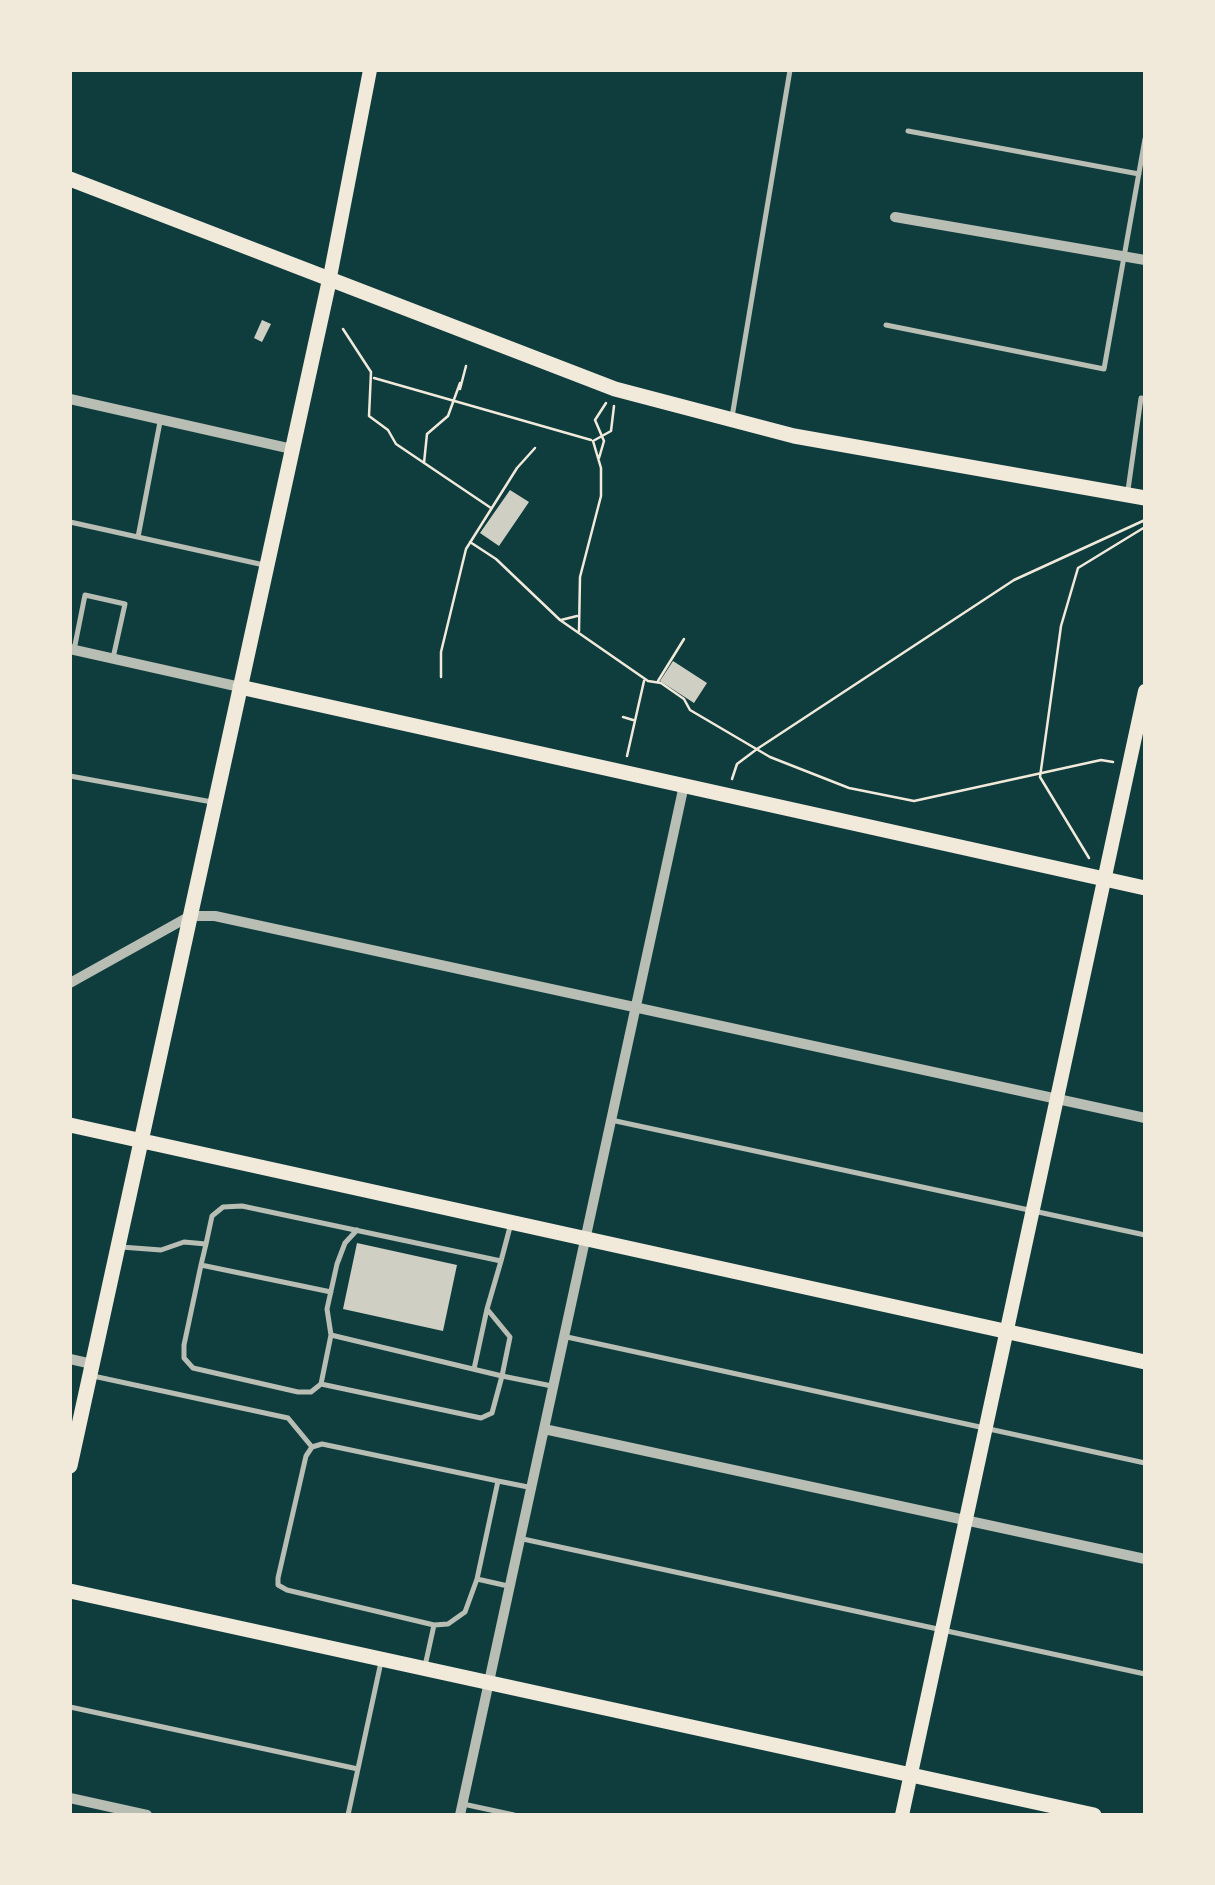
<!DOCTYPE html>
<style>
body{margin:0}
#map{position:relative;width:1215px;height:1885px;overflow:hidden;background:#0f3d3e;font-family:Roboto,sans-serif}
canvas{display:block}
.frame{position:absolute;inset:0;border:72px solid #f1e9da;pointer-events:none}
</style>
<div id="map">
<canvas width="1215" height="1885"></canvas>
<div class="frame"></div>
</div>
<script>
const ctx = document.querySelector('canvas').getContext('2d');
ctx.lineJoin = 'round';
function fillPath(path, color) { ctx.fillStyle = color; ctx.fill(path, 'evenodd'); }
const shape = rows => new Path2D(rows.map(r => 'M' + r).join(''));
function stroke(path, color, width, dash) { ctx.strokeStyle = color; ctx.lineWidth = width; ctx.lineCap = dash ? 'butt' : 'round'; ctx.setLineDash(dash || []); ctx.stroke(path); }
fillPath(shape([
 [262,320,271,324,262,342,254,338],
 [510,490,529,502,499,546,480,533],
 [673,661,707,683,694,703,660,681],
 [357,1243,457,1265,443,1331,343,1309]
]), '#cfcfc3');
stroke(shape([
 [343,329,371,372,369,416,388,430,396,444,491,508],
 [374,378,591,440],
 [460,389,466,366],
 [599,458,604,441,595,420,606,403],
 [424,463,427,434,448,416,460,383],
 [470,542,496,559,560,620,648,681,661,683,684,699,690,710,770,757,849,788,914,801,1101,760,1113,762],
 [561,620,577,616],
 [579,631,580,577,601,496,601,468,593,441,611,431,614,406],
 [441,677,441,652,466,549,517,468,535,448],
 [658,681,684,639],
 [623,717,633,720],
 [627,756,644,681],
 [732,779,737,764,757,749,1014,580,1145,520],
 [1089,858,1040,777,1061,626,1078,568,1145,527]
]), '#f1e9da', 2.5);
stroke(shape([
 [908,131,1139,174],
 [886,325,1104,369,1145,139],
 [732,417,790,70],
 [1128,490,1141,398,1145,399],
 [70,522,264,565],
 [138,537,160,422],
 [74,650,85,595,125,604,113,658],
 [70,776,212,802],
 [611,1120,1145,1235],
 [357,1230,345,1243,337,1264,327,1309,331,1335,502,1376,510,1337,487,1309,501,1261],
 [206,1244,212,1216,223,1207,242,1206,501,1261,510,1227],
 [121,1247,161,1250,184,1242,206,1244,201,1265,331,1292],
 [201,1265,184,1345,184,1358,193,1368,298,1392,311,1392,321,1384,481,1418,492,1413,502,1376,552,1386],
 [567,1337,1145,1463],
 [474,1369,487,1309],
 [93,1376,288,1418,312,1447],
 [321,1384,331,1335],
 [523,1539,1145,1674],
 [477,1579,465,1612,448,1624,434,1625,287,1590,278,1585,278,1578,306,1456,312,1447,322,1444,498,1481],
 [508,1586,477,1579,498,1481,528,1487],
 [425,1666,434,1625],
 [70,1707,358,1769],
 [463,1804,514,1815],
 [348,1815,381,1662]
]), '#b8beb3', 5);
stroke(shape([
 [895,217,1145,260],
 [70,399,292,449],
 [70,649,240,687],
 [70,983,190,916,215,916,1145,1118],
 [70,1359,92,1364],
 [544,1429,1145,1559],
 [70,1798,147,1815],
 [460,1815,684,785]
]), '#b8beb3', 10);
stroke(shape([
 [329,282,370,70],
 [902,1815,1145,691]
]), '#f1e9da', 14);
stroke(shape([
 [70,179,615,389,794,436,1145,498],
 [240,687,1145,888],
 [70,1125,1145,1362],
 [70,1466,329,282],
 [70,1591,1094,1815]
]), '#f1e9da', 15);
</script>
